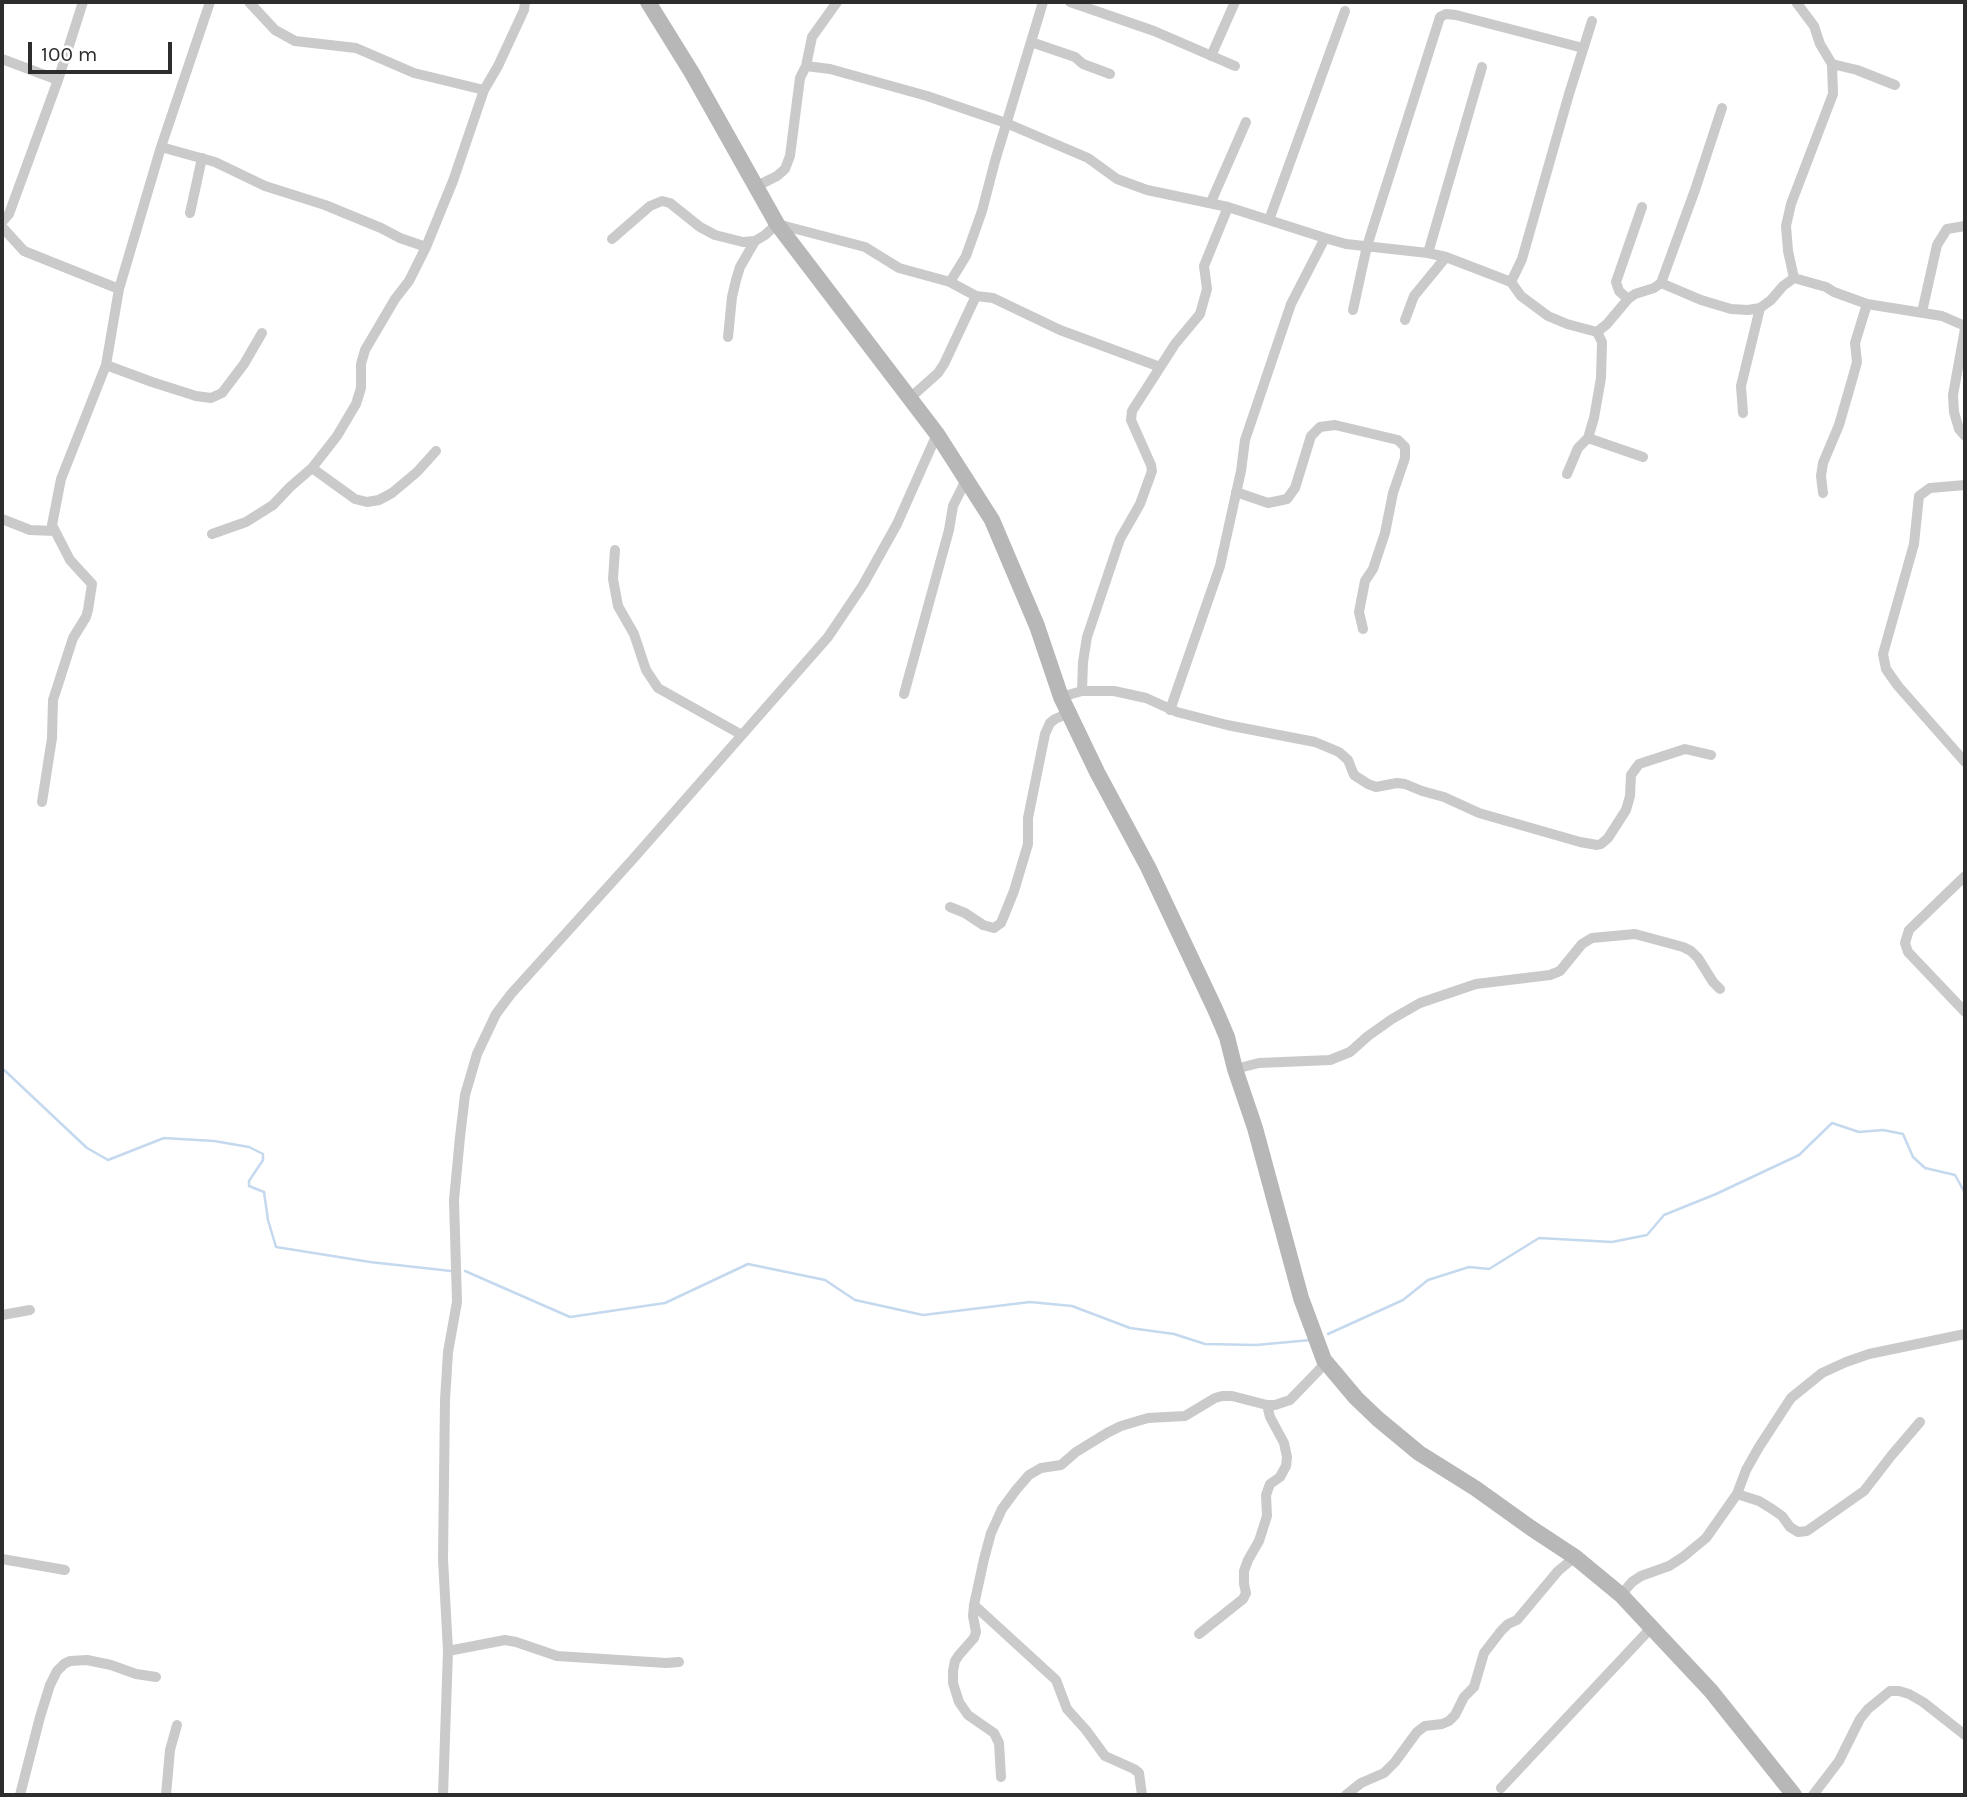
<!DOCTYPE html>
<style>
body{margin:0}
#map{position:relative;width:1967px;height:1797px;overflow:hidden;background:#fff;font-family:Karla,sans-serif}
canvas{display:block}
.frame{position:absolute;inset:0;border:4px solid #2d2d2d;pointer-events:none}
.scale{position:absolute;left:28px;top:42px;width:144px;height:32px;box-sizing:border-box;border:4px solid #2d2d2d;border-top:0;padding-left:9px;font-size:21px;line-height:24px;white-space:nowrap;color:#2d2d2d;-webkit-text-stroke:5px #fff;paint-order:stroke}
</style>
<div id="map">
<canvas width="1967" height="1797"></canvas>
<div class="frame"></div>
<div class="scale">100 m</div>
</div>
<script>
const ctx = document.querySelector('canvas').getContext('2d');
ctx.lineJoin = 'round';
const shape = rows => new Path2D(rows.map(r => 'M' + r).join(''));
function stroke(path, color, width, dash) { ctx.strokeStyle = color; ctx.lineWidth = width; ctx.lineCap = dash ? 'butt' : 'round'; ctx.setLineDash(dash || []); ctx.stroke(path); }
stroke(shape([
 [2,1068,87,1148,108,1160,164,1138,214,1141,249,1147,263,1154,263,1160,249,1181,249,1186,264,1192,268,1220,276,1247,370,1262,451,1271],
 [465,1271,570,1317,665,1303,748,1264,825,1280,855,1300,923,1315,1030,1302,1072,1306,1130,1328,1174,1334,1205,1344,1256,1345,1311,1340],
 [1328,1334,1403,1300,1428,1280,1469,1267,1489,1269,1539,1238,1612,1242,1647,1235,1664,1215,1716,1194,1799,1155,1832,1123,1859,1132,1883,1130,1903,1134,1913,1157,1925,1168,1955,1175,1965,1193]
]), '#c4d9ee', 2.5);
stroke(shape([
 [249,2,275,30,295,41,356,48,414,73,484,90],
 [1070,2,1154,31,1235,66],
 [1031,42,1075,57,1083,64,1110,74],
 [1211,56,1235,2],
 [2,59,58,80],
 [1832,64,1857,70,1895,85],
 [806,66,812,37,837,2],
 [161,147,215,162,265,186,325,205,381,228,400,238,426,247,453,181,484,90,498,66,524,10,525,2],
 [757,186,777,176,785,169,790,156,800,78,806,66,830,69,927,96,1006,123,1088,158,1117,179,1147,190,1228,207,1325,238],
 [1211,202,1246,122],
 [190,213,202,158],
 [1269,220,1345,11],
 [2,222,9,214,13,203,58,80,83,2],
 [2,227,24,251,119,289],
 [612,239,650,206,662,201,670,203,700,227,715,235,743,242,755,241,765,235,777,224,865,247,899,268,950,282,976,296],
 [1428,253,1482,67],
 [1794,278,1788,251,1786,226,1791,204,1833,94,1832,64,1820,44,1814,26,1796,2],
 [950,282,966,256,982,211,995,161,1043,2],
 [1511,282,1522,259,1569,94,1592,21],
 [1661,283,1701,300,1731,309,1748,310,1760,308,1771,300,1783,286,1794,278,1826,287,1834,292,1867,304,1942,316,1965,326],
 [1628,299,1619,291,1616,282,1642,207],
 [1353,310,1367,246,1440,17,1446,14,1456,15,1583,48],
 [1922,312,1937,245,1947,229,1965,226],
 [1405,320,1414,296,1446,257],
 [1965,329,1953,395,1954,412,1959,429,1965,436],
 [1597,332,1607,324,1628,299,1635,294,1654,288,1661,283,1695,190,1722,108],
 [1597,332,1602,342,1601,378,1594,418,1588,438,1643,457],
 [728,337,732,297,736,280,740,267,755,241],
 [106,365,152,382,196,396,211,398,222,393,244,364,262,333],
 [910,398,938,373,944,364,976,296,993,298,1060,330,1160,367],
 [1743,413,1741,386,1760,308],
 [312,468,355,499,367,502,379,500,392,493,417,472,436,451],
 [1567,474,1578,448,1588,438],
 [1965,485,1930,488,1919,496,1914,544,1883,654,1886,669,1898,686,1965,762],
 [1236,492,1268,503,1287,499,1295,488,1311,436,1320,427,1335,425,1398,440,1405,447,1405,458,1393,493,1385,533,1373,569,1365,581,1359,612,1363,629],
 [1823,493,1821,476,1823,463,1839,425,1852,380,1857,362,1855,343,1867,304],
 [2,519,30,530,55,531],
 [212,534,246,522,273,505,290,487,312,468,337,436,356,404,361,388,361,364,365,350,395,299,409,281,426,247],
 [615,550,613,579,618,606,634,634,646,670,658,688,742,735],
 [1082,691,1083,662,1087,637,1120,539,1140,504,1152,471,1151,465,1131,420,1132,411,1175,344,1200,314,1207,289,1204,266,1228,207],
 [904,694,949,530,953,506,966,480],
 [1061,697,1082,691,1114,691,1146,698,1177,712,1227,725,1315,742,1339,752,1348,760,1354,775,1368,784,1376,787,1397,783,1405,784,1422,791,1444,797,1479,813,1580,842,1597,845,1601,844,1608,838,1626,810,1630,796,1631,775,1639,764,1685,749,1711,755],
 [1170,710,1220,566,1241,471,1245,440,1291,304,1325,238,1346,244,1428,253,1446,257,1511,282,1521,296,1548,316,1567,324,1597,332],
 [42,802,52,738,53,700,73,638,86,617,88,610,92,584,70,560,52,525,61,479,106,365,119,289,161,147,210,2],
 [950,907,965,913,983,925,994,928,1001,923,1014,891,1028,844,1028,818,1045,734,1050,723,1055,719,1069,713],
 [1965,1012,1908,952,1905,943,1909,930,1965,876],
 [1235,1069,1259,1063,1330,1060,1350,1052,1368,1036,1392,1019,1420,1003,1476,984,1550,975,1560,971,1582,944,1592,938,1635,934,1683,947,1691,951,1698,958,1713,982,1720,989],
 [2,1315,30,1310],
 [1737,1494,1759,1501,1772,1509,1782,1516,1790,1527,1798,1532,1807,1531,1864,1491,1891,1456,1920,1422],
 [2,1559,65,1570],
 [1621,1595,1632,1582,1641,1576,1669,1566,1683,1557,1706,1538,1737,1494,1746,1470,1759,1447,1791,1398,1822,1373,1846,1362,1869,1354,1965,1334],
 [974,1605,1056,1680,1067,1709,1086,1730,1105,1756,1134,1769,1139,1773,1142,1795],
 [1199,1634,1243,1599,1246,1593,1244,1584,1244,1571,1248,1560,1259,1541,1267,1516,1266,1495,1270,1484,1280,1477,1286,1466,1287,1457,1284,1443,1270,1417,1267,1405],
 [448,1651,505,1640,516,1642,557,1656,666,1663,679,1662],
 [1001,1777,999,1743,994,1733,968,1715,959,1702,953,1683,953,1671,955,1661,959,1655,974,1638,976,1632,973,1616,974,1605,984,1559,991,1533,1002,1509,1016,1490,1029,1475,1041,1468,1061,1465,1076,1452,1107,1433,1121,1426,1148,1418,1185,1416,1215,1398,1222,1396,1232,1396,1267,1405,1275,1405,1290,1400,1318,1371,1324,1364,1324,1360],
 [1501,1788,1651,1628],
 [20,1795,40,1717,50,1685,57,1671,64,1664,70,1661,87,1660,111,1665,136,1674,156,1677],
 [166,1795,170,1750,177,1725],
 [443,1795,448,1651,443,1559,445,1400,448,1352,457,1302,454,1200,460,1137,465,1095,477,1054,496,1014,511,994,633,859,828,637,863,585,897,524,937,434],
 [1346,1795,1361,1783,1384,1773,1395,1762,1417,1732,1425,1726,1442,1724,1449,1721,1455,1715,1464,1697,1474,1687,1484,1653,1501,1631,1508,1624,1517,1620,1558,1571,1575,1557],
 [1813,1795,1839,1761,1860,1719,1868,1709,1890,1691,1899,1691,1909,1694,1923,1702,1965,1735]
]), '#cacaca', 10);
stroke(shape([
 [648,2,692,73,777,224,937,434,992,520,1037,626,1061,697,1097,772,1148,867,1215,1009,1227,1037,1235,1069,1255,1128,1301,1298,1324,1360,1356,1398,1378,1419,1419,1453,1475,1488,1531,1528,1575,1557,1621,1595,1711,1691,1794,1795]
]), '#b7b7b7', 16);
</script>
